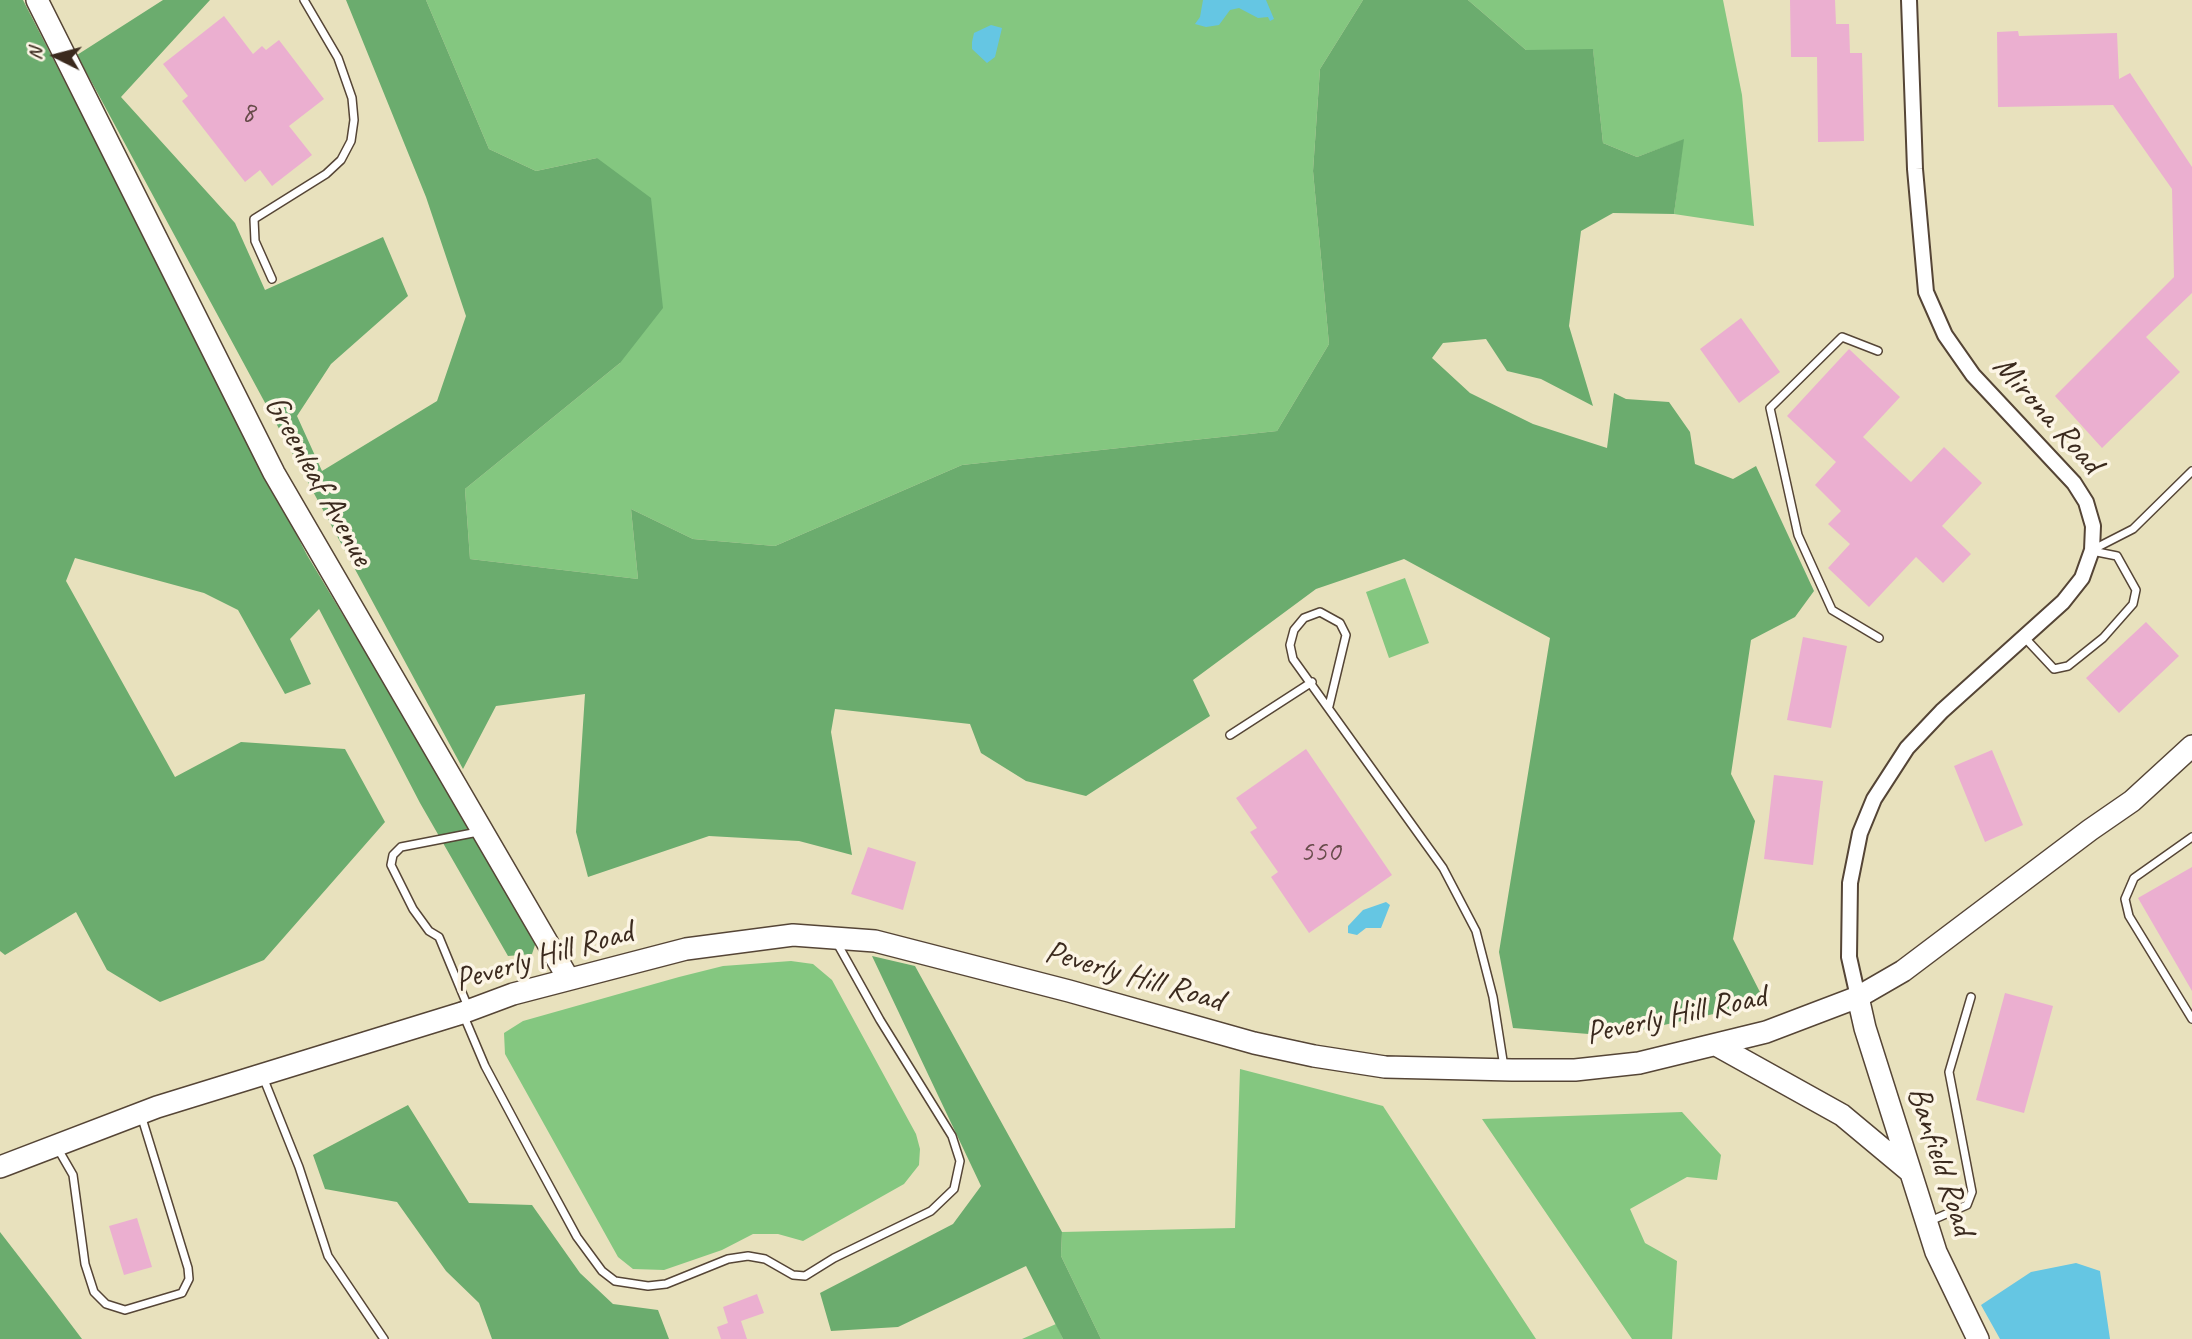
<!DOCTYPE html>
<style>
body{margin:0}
#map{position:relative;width:2192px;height:1339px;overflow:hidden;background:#e8e1bd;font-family:Caveat,sans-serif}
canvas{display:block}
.north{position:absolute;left:21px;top:21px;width:70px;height:70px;-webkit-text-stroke:5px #fcf5e5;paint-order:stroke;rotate:276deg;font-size:19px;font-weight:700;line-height:28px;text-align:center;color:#3b2a1e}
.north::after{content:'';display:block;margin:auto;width:24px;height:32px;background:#3b2a1e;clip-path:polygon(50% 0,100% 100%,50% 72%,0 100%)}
</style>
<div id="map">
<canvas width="2192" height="1339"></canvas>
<div class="north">N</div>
</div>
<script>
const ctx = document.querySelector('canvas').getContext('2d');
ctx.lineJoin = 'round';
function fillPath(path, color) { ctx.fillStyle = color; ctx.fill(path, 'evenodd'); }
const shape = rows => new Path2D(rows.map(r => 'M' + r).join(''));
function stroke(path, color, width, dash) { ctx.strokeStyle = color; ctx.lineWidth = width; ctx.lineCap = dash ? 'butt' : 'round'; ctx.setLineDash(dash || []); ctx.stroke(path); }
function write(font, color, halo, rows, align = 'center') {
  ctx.font = font + ' Caveat,sans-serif'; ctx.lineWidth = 7; ctx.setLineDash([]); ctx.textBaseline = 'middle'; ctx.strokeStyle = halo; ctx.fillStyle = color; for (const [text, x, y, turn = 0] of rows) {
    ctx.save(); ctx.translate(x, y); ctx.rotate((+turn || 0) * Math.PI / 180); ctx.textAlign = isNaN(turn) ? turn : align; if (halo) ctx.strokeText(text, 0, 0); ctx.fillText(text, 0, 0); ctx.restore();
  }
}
fillPath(shape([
 [426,0,1363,0,1320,69,1313,171,1329,344,1277,431,962,465,775,546,693,539,631,509,638,579,470,559,465,489,620,363,597,158,536,171,489,149],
 [1468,0,1723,0,1742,95,1754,226,1674,214,1683,140,1637,157,1603,143,1593,50,1526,50],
 [1405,578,1429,643,1389,658,1366,592],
 [791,961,813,964,832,980,916,1134,920,1149,919,1165,904,1184,803,1241,778,1234,753,1234,722,1250,664,1270,633,1269,618,1257,505,1054,504,1033,523,1021,679,977,723,966],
 [1240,1069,1383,1106,1536,1339,1101,1339,1061,1256,1062,1232,1235,1228],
 [1682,1112,1721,1155,1717,1180,1687,1177,1630,1209,1645,1243,1677,1261,1672,1339,1632,1339,1482,1119],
 [1056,1324,1063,1339,1022,1339]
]), '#84c780');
fillPath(shape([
 [0,0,23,0,307,555,537,939,532,954,508,956,420,803,319,609,290,639,311,684,285,694,238,610,204,593,75,558,66,581,175,777,241,742,345,749,385,822,264,960,160,1002,107,970,76,912,5,955,0,951],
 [163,0,210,0,121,97,235,223,265,290,383,237,408,296,331,364,297,416,322,471,437,401,466,316,426,197,346,0,426,0,489,149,536,171,597,158,651,198,663,308,620,363,465,489,470,559,638,579,631,509,693,539,775,546,962,465,1277,431,1329,344,1313,171,1320,69,1363,0,1468,0,1526,50,1593,49,1603,143,1637,157,1684,139,1674,214,1613,213,1581,231,1569,326,1593,406,1541,379,1507,371,1486,339,1443,343,1432,358,1470,393,1533,424,1607,448,1614,393,1626,399,1669,402,1690,432,1695,464,1733,479,1756,466,1814,591,1795,617,1751,640,1731,774,1755,821,1733,939,1763,998,1736,1009,1614,1036,1513,1028,1499,952,1550,638,1404,559,1316,589,1193,680,1210,716,1086,796,1026,781,981,753,970,724,835,709,831,732,852,855,799,841,709,836,588,877,576,832,585,694,496,706,463,769,77,55],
 [872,956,915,966,1062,1232,1061,1256,1101,1339,1063,1339,1026,1266,898,1327,831,1331,820,1293,953,1224,981,1186],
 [408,1105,469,1203,532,1205,580,1273,613,1304,658,1310,669,1339,492,1339,479,1303,446,1271,397,1202,325,1189,313,1155],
 [0,1232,51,1298,82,1339,0,1339]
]), '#6bac6e');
fillPath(shape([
 [1203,0,1266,0,1274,19,1270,21,1268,17,1258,18,1239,8,1230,10,1219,25,1206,27,1195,24,1200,17],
 [991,25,1002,28,995,57,987,63,972,49,972,42,974,33],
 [1386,902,1390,905,1381,928,1366,928,1357,935,1348,933,1348,926,1363,910],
 [2076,1263,2100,1271,2110,1339,2000,1339,1981,1305,2031,1272]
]), '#65c6e3');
fillPath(shape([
 [1790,0,1835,0,1836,24,1849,24,1850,53,1862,53,1864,141,1818,142,1817,57,1791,57],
 [224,16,253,54,262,46,266,50,279,40,324,99,289,126,312,155,272,186,260,170,245,182,182,101,188,96,163,64],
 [2018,31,2019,36,2117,33,2119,79,2130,73,2192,167,2192,293,2146,337,2180,372,2102,448,2055,396,2174,277,2172,189,2113,105,1998,107,1997,32],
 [1741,318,1780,372,1739,403,1700,349],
 [1849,349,1900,397,1863,437,1911,482,1944,447,1982,483,1942,526,1971,554,1943,583,1916,557,1869,607,1828,568,1850,544,1828,524,1841,511,1815,485,1836,462,1787,416],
 [2146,622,2179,656,2119,713,2086,678],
 [1803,637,1847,646,1831,728,1787,720],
 [1306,749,1392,875,1309,933,1271,877,1278,872,1250,832,1257,828,1236,798],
 [1992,750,2023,825,1985,842,1954,766],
 [1774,775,1823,781,1813,865,1764,859],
 [868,847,916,862,903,910,851,894],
 [2192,867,2192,991,2138,898],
 [2005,993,2053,1006,2024,1113,1976,1100],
 [137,1218,152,1267,124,1275,109,1226],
 [757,1294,764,1313,741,1321,747,1339,721,1339,717,1327,728,1323,723,1307]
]), '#ebafd0');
const lane = shape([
 [272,279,255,241,254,219,326,174,341,160,351,141,354,120,352,98,338,58,304,0],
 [1878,351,1842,337,1770,408,1798,535,1832,610,1879,638],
 [2092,550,2133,529,2192,471],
 [2025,638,2054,669,2068,666,2103,638,2133,604,2136,590,2117,556,2092,551],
 [1329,706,1346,635,1340,623,1320,612,1304,618,1294,630,1290,645,1293,659,1443,868,1476,931,1493,997,1504,1067],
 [1230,735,1312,682],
 [2192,837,2134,878,2125,899,2129,916,2192,1019],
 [468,1007,439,937,429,931,413,909,391,865,393,855,401,847,478,832],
 [463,1014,485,1066,532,1154,577,1237,602,1271,615,1281,648,1286,666,1284,728,1259,748,1256,765,1259,793,1275,805,1276,834,1258,931,1211,954,1189,960,1161,952,1136,880,1020,837,943],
 [263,1077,299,1167,328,1256,384,1339],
 [58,1149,73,1175,85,1264,94,1292,106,1304,125,1310,182,1293,189,1279,188,1268,141,1115],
 [1930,1221,1967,1205,1972,1192,1949,1072,1971,997]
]);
const street = shape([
 [1858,997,1849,957,1850,883,1860,833,1874,799,1907,748,1942,711,2063,602,2082,578,2092,550,2093,526,2086,502,2074,483,1973,375,1945,335,1926,292,1915,169,1909,0]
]);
const secondary = shape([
 [37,0,274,473,568,978],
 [1858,997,1865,1028,1936,1252,1978,1339],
 [1718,1046,1842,1115,1908,1170],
 [0,1167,157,1107,462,1013,513,994,686,949,793,935,875,941,1069,991,1254,1043,1314,1056,1385,1067,1512,1070,1575,1070,1639,1063,1766,1032,1858,997,1903,971,2090,830,2132,801,2192,746]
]);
stroke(lane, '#554536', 10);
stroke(street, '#554536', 18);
stroke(secondary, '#554536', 24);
stroke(lane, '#fff', 7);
stroke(street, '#fff', 14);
stroke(secondary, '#fff', 21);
write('30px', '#674b4a', null, [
 ["8",248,113],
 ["550",1320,852]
]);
write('33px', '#3b2a1e', '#fcf5e5', [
 ["Mirona Road",2047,415,48],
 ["Greenleaf Avenue",318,481,61],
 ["Peverly Hill Road",544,957,-16],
 ["Peverly Hill Road",1134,977,16],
 ["Peverly Hill Road",1676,1016,-12],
 ["Banfield Road",1940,1161,72]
]);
</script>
